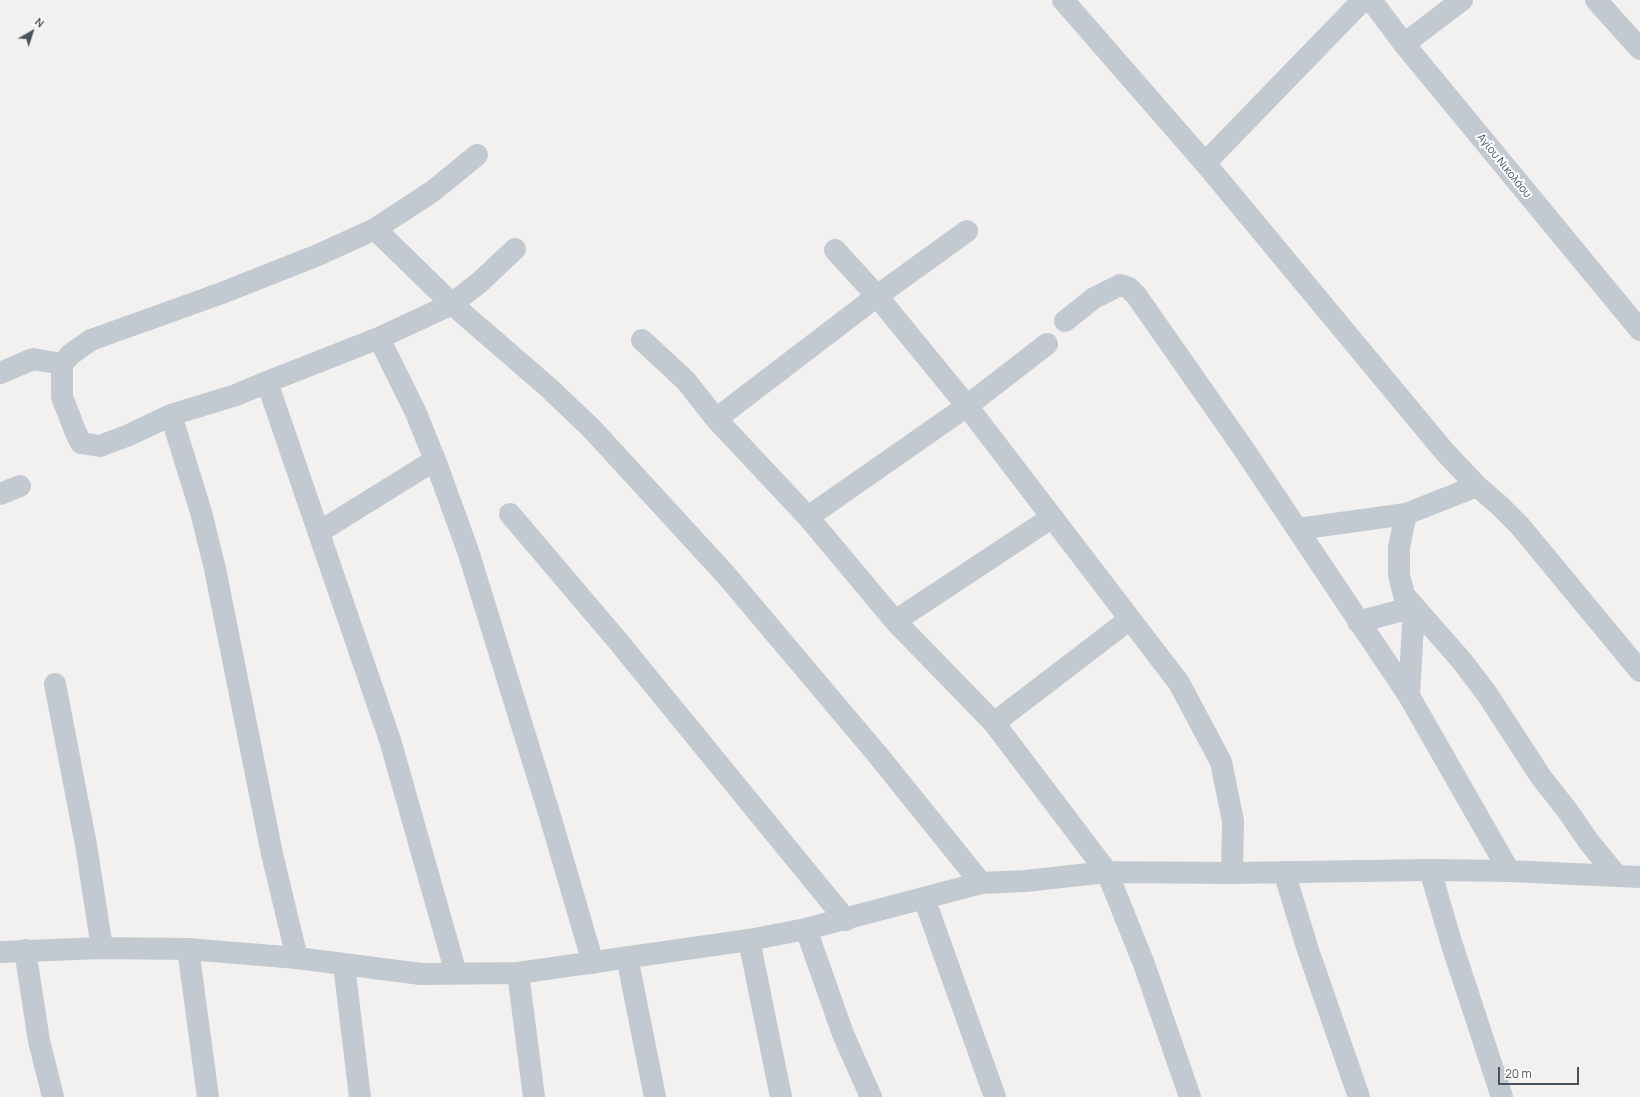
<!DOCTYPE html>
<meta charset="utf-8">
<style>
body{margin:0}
#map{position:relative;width:1640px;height:1097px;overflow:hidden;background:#f3f1f0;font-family:Manrope,sans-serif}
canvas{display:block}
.north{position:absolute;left:12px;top:12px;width:40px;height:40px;-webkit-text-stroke:3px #fff;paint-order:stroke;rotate:39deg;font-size:11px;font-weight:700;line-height:16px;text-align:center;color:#49525d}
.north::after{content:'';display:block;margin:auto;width:14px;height:18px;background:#49525d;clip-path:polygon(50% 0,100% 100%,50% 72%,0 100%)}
.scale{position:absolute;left:1498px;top:1067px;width:81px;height:18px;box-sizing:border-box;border:2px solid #49525d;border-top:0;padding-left:5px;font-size:12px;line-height:14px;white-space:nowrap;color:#49525d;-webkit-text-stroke:3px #fff;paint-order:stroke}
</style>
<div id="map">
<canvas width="1640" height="1097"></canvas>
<div class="north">N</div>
<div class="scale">20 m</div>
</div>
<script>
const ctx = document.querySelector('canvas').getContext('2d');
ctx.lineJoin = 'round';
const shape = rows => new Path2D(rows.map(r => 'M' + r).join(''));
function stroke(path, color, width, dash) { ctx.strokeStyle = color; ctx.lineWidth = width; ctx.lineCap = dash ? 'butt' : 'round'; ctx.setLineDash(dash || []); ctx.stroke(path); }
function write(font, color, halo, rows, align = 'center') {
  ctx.font = font + ' Manrope,sans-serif'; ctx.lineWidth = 4; ctx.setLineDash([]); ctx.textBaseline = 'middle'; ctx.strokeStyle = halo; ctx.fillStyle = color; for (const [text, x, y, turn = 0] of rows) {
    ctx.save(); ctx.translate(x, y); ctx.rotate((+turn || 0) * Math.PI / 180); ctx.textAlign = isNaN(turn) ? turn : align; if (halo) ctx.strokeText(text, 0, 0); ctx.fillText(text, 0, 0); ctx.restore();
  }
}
stroke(shape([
 [1063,0,1205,163,1444,451,1477,486,1499,505,1520,526,1640,671],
 [1371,0,1404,44,1640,330],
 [1596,0,1640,49],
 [1404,44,1462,0],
 [477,155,433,191,375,229,318,255,222,293,91,340,71,354,62,364,62,397,76,433,81,443,100,446,129,435,171,415,236,395,267,382,379,338,452,304,480,282,515,249],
 [1205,163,1363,0],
 [375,229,452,304,549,388,592,429,726,575,877,754,981,883],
 [835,250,877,296,967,406,1179,683,1221,762,1233,821,1232,873],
 [1065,321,1094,298,1120,285,1129,288,1136,295,1243,448,1409,696,1509,871],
 [379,338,416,413,435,460,468,551,550,816,593,963],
 [642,340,686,381,716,419,808,517,895,621,994,723,1107,872,1144,964,1190,1097],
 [0,373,33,359,62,364],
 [267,382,390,740,456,973],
 [171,415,201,512,215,569,272,854,297,958],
 [716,419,877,296,967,231],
 [1477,486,1406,514,1399,547,1399,575,1404,595,1462,661,1487,694,1541,777,1567,810,1589,842,1616,875],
 [0,494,20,486],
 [510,514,617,640,846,920],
 [808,517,967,406,1047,344],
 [1298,529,1406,514],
 [319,532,435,460],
 [895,621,1051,518],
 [1358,622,1414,607,1409,696],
 [55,684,86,845,102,948],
 [994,723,1130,619],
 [1430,870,1452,945,1502,1097],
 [1284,872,1308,950,1359,1097],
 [924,898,995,1097],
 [806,929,843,1034,871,1097],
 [749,940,781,1097],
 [188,949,208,1097],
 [25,950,39,1041,53,1097],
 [0,952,102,948,188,949,297,958,421,974,518,973,749,940,806,929,981,883,1025,881,1107,872,1232,873,1430,870,1509,871,1640,877],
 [627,957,655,1097],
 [344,965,360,1097],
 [518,973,534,1097]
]), '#c2c9d1', 22);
write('11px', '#49525d', '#fff', [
 ["Αγίου Νικολάου",1504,166,51]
]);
</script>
